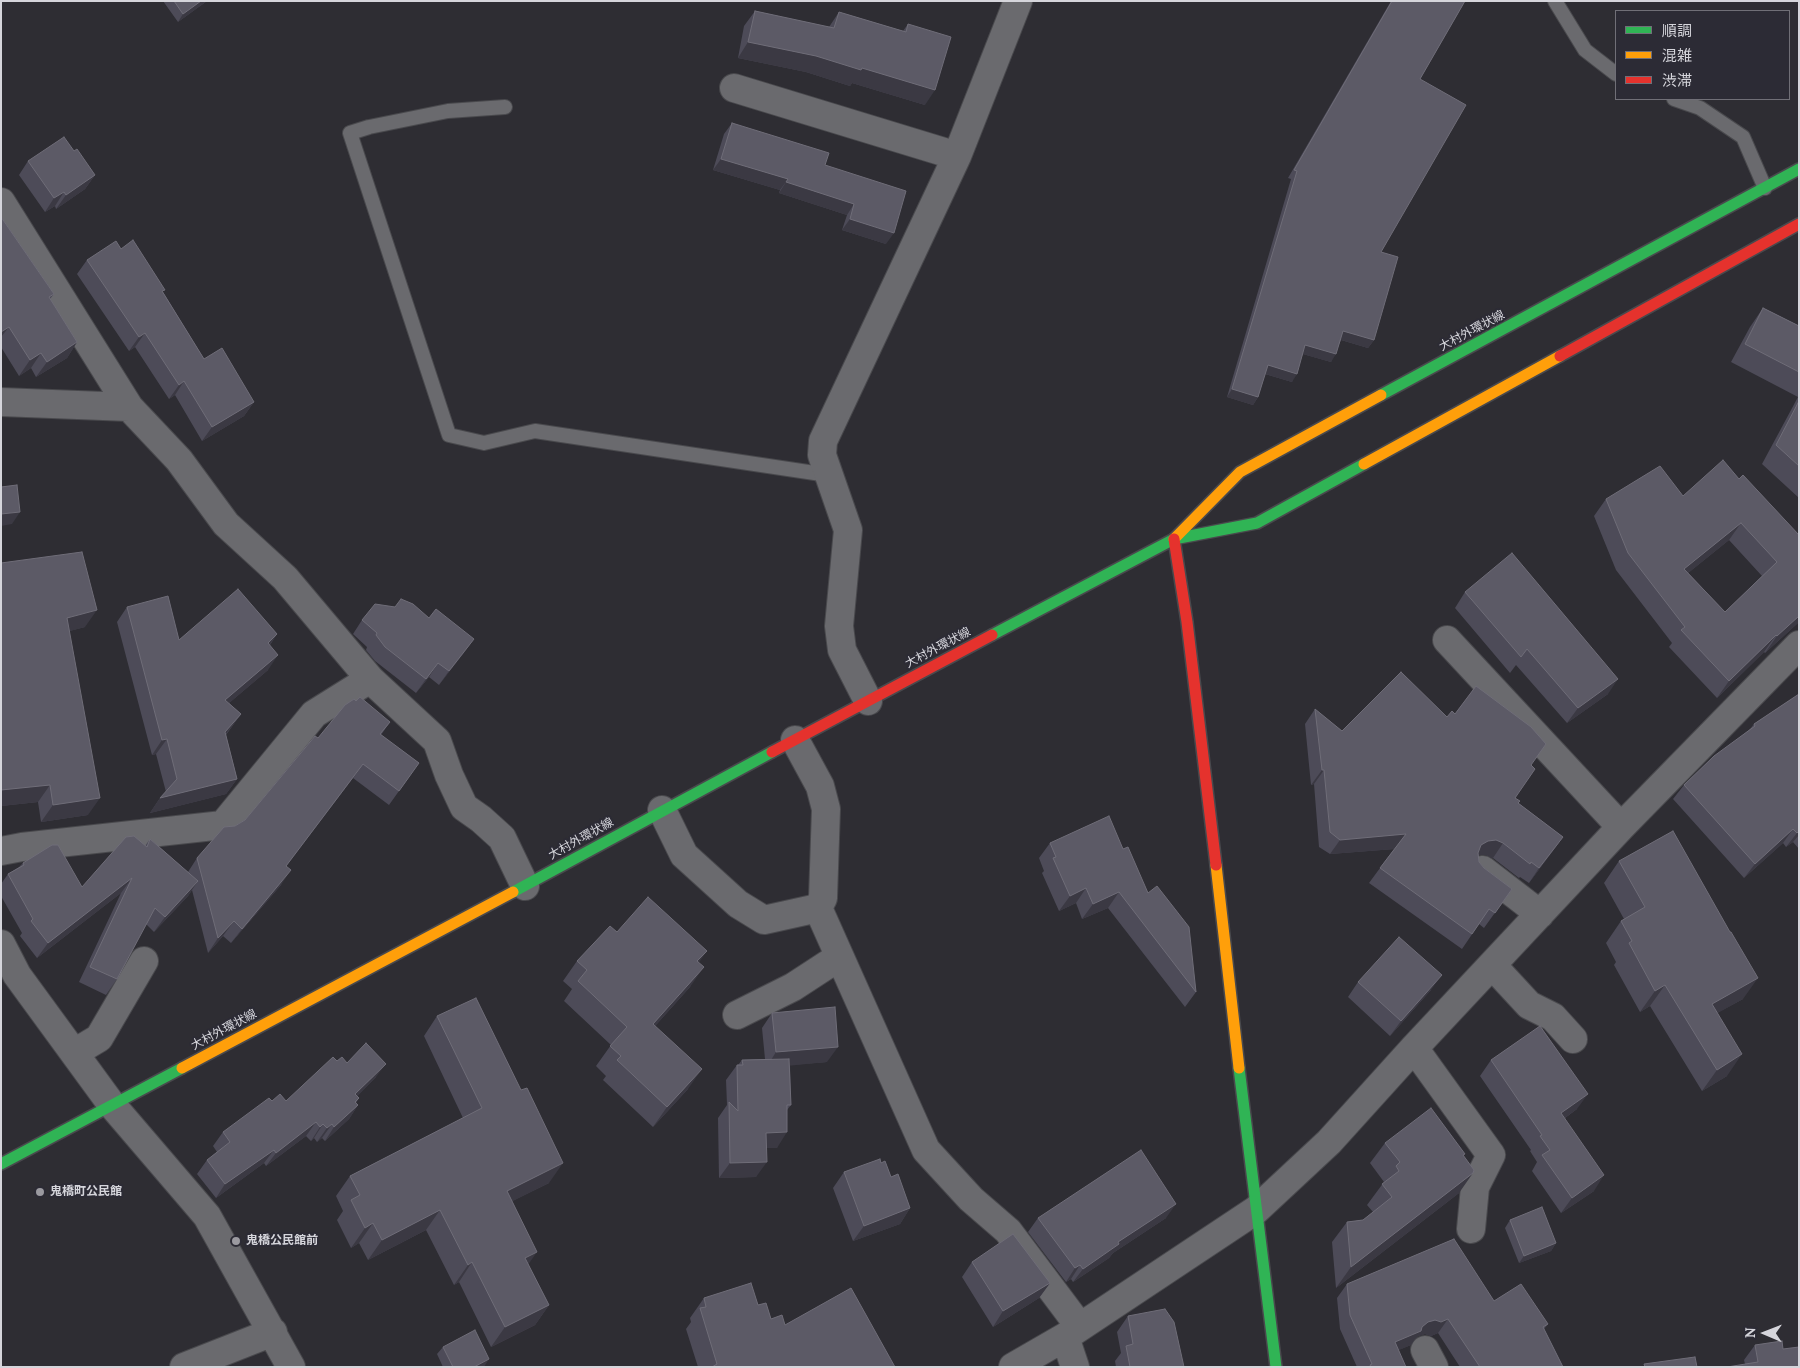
<!DOCTYPE html>
<meta charset="utf-8">
<style>
body{margin:0}
#map{position:relative;width:1800px;height:1368px;overflow:hidden;background:#2e2d33;font-family:Lora,"Noto Sans JP",serif}
canvas{display:block}
.frame{position:absolute;inset:0;border:2px solid #d5d5db;pointer-events:none}
.legend{position:absolute;left:1615px;top:10px;width:175px;height:90px;box-sizing:border-box;background:#2c2b35;border:1px solid #706f77;margin:0;padding:6px 9px;list-style:none;font-size:15px;color:#d5d5db}
.legend li{display:flex;align-items:center;gap:10px;height:25px}
.legend b{width:25px;border:1px solid #706f77}
.north{position:absolute;left:1740px;top:1308px;width:50px;height:50px;-webkit-text-stroke:4px #2c2b35;paint-order:stroke;rotate:271deg;font-size:14px;font-weight:700;line-height:20px;text-align:center;color:#d5d5db}
.north::after{content:'';display:block;margin:auto;width:18px;height:22px;background:#d5d5db;clip-path:polygon(50% 0,100% 100%,50% 72%,0 100%)}
</style>
<div id="map">
<canvas width="1800" height="1368"></canvas>
<div class="frame"></div>
<ul class="legend">
<li><b style="height:6px;background:#30b455"></b>順調</li>
<li><b style="height:6px;background:#ff9f0a"></b>混雑</li>
<li><b style="height:6px;background:#e5322d"></b>渋滞</li>
</ul>
<div class="north">N</div>
</div>
<script>
const ctx = document.querySelector('canvas').getContext('2d');
ctx.lineJoin = 'round';
const shape = rows => new Path2D(rows.map(r => 'M' + r).join(''));
function stroke(path, color, width, dash) { ctx.strokeStyle = color; ctx.lineWidth = width; ctx.lineCap = dash ? 'butt' : 'round'; ctx.setLineDash(dash || []); ctx.stroke(path); }
function fillPath(path, color) { ctx.fillStyle = color; ctx.fill(path, 'evenodd'); }
function write(font, color, halo, rows, align = 'center') {
  ctx.font = font + ' Lora,"Noto Sans JP",serif'; ctx.lineWidth = 4; ctx.setLineDash([]); ctx.textBaseline = 'middle'; ctx.strokeStyle = halo; ctx.fillStyle = color; for (const [text, x, y, turn = 0] of rows) {
    ctx.save(); ctx.translate(x, y); ctx.rotate((+turn || 0) * Math.PI / 180); ctx.textAlign = isNaN(turn) ? turn : align; if (halo) ctx.strokeText(text, 0, 0); ctx.fillText(text, 0, 0); ctx.restore();
  }
}
const lane = shape([
 [1555,1,1585,50,1616,74],
 [1674,99,1700,108,1743,137,1765,188],
 [505,107,448,111,369,127,350,133,449,435,484,443,535,431,828,475]
]);
const street = shape([
 [734,88,957,156],
 [1,202,129,407],
 [1,402,129,407,179,460,226,524,285,578,370,679,437,741,449,775,464,807,481,819,502,838,525,886],
 [1447,640,1621,827],
 [868,701,842,650,839,626,848,530,822,455,823,441,957,156,1018,1],
 [795,740,820,786,826,809,823,898,818,908,926,1150,971,1199,1008,1231,1080,1327],
 [662,810,684,855,738,904,764,920,818,908],
 [1,851,22,847,223,825,314,714,370,679],
 [1483,870,1540,914],
 [1,944,17,975,112,1105,207,1216,291,1367],
 [1492,965,1529,1005,1553,1017,1573,1039],
 [737,1015,793,987,839,957],
 [1414,1048,1491,1155,1475,1187,1471,1229],
 [74,1053,99,1038,144,961],
 [1065,1337,1075,1367],
 [1425,1350,1434,1367],
 [184,1367,273,1332],
 [1013,1367,1065,1337,1256,1210,1329,1142,1414,1048,1621,827,1799,645]
]);
const fast = shape([
 [1381,395,1799,169],
 [992,635,1174,539,1257,523,1364,464],
 [513,892,772,752],
 [1239,1068,1276,1367],
 [1,1164,182,1068]
]);
const slow = shape([
 [1364,464,1560,356],
 [1174,539,1240,472,1381,395],
 [1216,865,1239,1068],
 [182,1068,513,892]
]);
const jam = shape([
 [1560,356,1799,224],
 [1174,539,1187,622,1216,865],
 [772,752,992,635]
]);
stroke(lane, '#49494d', 16);
stroke(street, '#49494d', 30);
stroke(fast, '#49494d', 14);
stroke(slow, '#49494d', 14);
stroke(jam, '#49494d', 14);
stroke(lane, '#6a6a6e', 14);
stroke(street, '#6a6a6e', 28);
stroke(fast, '#30b455', 11);
stroke(slow, '#ff9f0a', 11);
stroke(jam, '#e5322d', 11);
fillPath(shape([
 [163,1,207,1,178,22],
 [1391,1,1465,1,1420,79,1381,252,1374,340,1368,348,1341,340,1331,362,1303,354,1292,382,1265,374,1258,397,1253,405,1227,397,1291,179,1288,178],
 [755,11,829,27,839,12,903,31,908,24,925,105,852,83,850,86,806,72,738,58,744,26],
 [732,123,825,165,886,244,842,230,847,215,779,193,780,190,713,170,724,134],
 [74,151,95,175,85,189,56,209,55,206,45,212,19,175,28,161],
 [1,217,54,294,50,299,77,342,67,358,36,377,31,368,19,376,1,347],
 [121,249,163,292,204,359,254,402,244,416,202,441,175,395,169,399,135,347,129,351,77,274,87,260],
 [1763,308,1799,326,1799,498,1762,464,1798,397,1731,362,1750,327],
 [1739,479,1799,535,1799,622,1765,653,1764,652,1717,698,1669,647,1672,643,1616,570,1594,516,1606,499,1683,496],
 [1729,540,1762,576,1725,612,1688,573],
 [1,563,85,627,69,631,88,815,41,822,38,802,1,806],
 [1465,592,1608,694,1567,723,1516,665,1510,673,1455,608],
 [127,607,179,640,277,634,270,645,268,670,229,703,241,714,226,735,237,779,226,794,150,813,160,798,166,792,156,754,152,755,117,622],
 [429,618,474,639,439,685,429,677,416,693,375,661,366,650,367,647,353,634,362,620],
 [1799,694,1799,849,1793,842,1786,847,1783,843,1744,878,1673,799,1684,785,1750,729,1754,724],
 [356,701,390,722,381,735,419,763,389,805,353,778,286,866,281,885,231,943,223,936,208,953,192,890,188,896,154,932,146,924,117,979,106,995,79,982,121,893,37,958,20,936,22,933,1,896,1,884,8,874,19,867,23,863,82,887,145,846,150,839,188,872,197,858,235,826,245,820,318,738],
 [1315,709,1342,731,1447,717,1531,766,1515,798,1518,803,1563,837,1529,883,1520,877,1519,878,1493,858,1486,855,1478,855,1479,862,1484,868,1512,889,1484,928,1479,924,1462,949,1369,883,1394,849,1330,854,1319,847,1314,784,1311,785,1305,724],
 [1050,843,1123,849,1148,893,1196,992,1185,1007,1108,908,1082,919,1076,903,1059,911,1042,873,1044,871,1039,858],
 [1619,861,1743,999,1717,1013,1727,1076,1702,1091,1650,1006,1640,1012,1614,965,1616,962,1606,943,1621,921,1624,919,1604,883],
 [617,932,699,962,690,987,655,1026,688,1089,653,1127,603,1080,606,1076,596,1066,611,1045,564,1001,572,989,563,981,577,961],
 [1358,982,1431,990,1390,1036,1348,997],
 [772,1013,827,1062,790,1065,791,1105,787,1110,777,1148,767,1148,756,1177,719,1178,718,1118,727,1105,726,1080,737,1065,738,1065,742,1060,765,1059,762,1028],
 [437,1016,549,1183,512,1201,528,1264,549,1305,535,1325,491,1347,459,1282,454,1285,426,1230,368,1260,359,1243,351,1248,337,1220,343,1211,336,1196,350,1176,463,1118,424,1036],
 [1491,1060,1577,1109,1565,1118,1594,1191,1561,1213,1532,1171,1537,1162,1530,1151,1531,1150,1480,1076],
 [337,1061,347,1063,376,1077,357,1096,359,1098,356,1103,358,1105,349,1119,325,1141,322,1138,317,1142,314,1138,311,1141,306,1136,266,1166,264,1163,216,1198,197,1174,207,1160,217,1152,213,1146,223,1132,272,1101,286,1101],
 [1385,1143,1464,1156,1459,1193,1336,1288,1332,1242,1347,1222,1363,1220,1373,1212,1367,1205,1384,1182,1370,1163],
 [881,1163,910,1208,900,1224,853,1241,833,1188,844,1172],
 [1038,1218,1166,1218,1113,1253,1109,1258,1073,1282,1071,1279,1066,1282,1028,1232],
 [1510,1220,1556,1243,1551,1251,1519,1263,1505,1228],
 [972,1262,1050,1283,1039,1298,993,1327,962,1277],
 [1347,1284,1494,1301,1548,1324,1544,1329,1563,1367,1460,1367,1438,1333,1431,1336,1425,1334,1418,1336,1415,1339,1411,1345,1398,1350,1406,1367,1357,1367,1340,1329,1337,1298],
 [704,1298,758,1305,771,1319,785,1325,895,1367,698,1367,686,1329,691,1322,690,1318],
 [1128,1316,1184,1367,1116,1367,1115,1361,1121,1353,1117,1332],
 [1755,1345,1783,1349,1799,1367,1745,1364,1744,1360],
 [443,1347,484,1367,443,1367,437,1354]
]), '#4d4b58');
fillPath(shape([
 [201,1,207,1,178,22,183,14],
 [748,42,816,56,862,68,935,90,925,105,852,83,850,86,806,72,738,58],
 [721,159,788,179,780,190,713,170],
 [95,175,85,189,56,209,66,195],
 [786,182,854,204,847,215,779,193],
 [64,192,55,206,45,212,54,198],
 [850,219,894,233,886,244,842,230],
 [9,327,1,337,1,332],
 [1343,331,1374,340,1368,348,1338,339],
 [145,333,135,347,129,351,139,337],
 [77,342,67,358,36,377,47,362],
 [1305,345,1336,354,1331,362,1299,353],
 [41,353,31,368,19,376,30,360],
 [1268,365,1297,374,1292,382,1262,373],
 [184,381,175,395,169,399,179,385],
 [1232,389,1258,397,1253,405,1227,397],
 [254,402,244,416,202,441,212,427],
 [20,512,12,524,1,526,1,514],
 [1741,523,1729,540,1672,586,1684,569],
 [97,610,85,627,55,635,67,618],
 [1799,616,1799,622,1765,653,1777,636],
 [277,634,267,649,268,643],
 [1776,635,1764,652,1717,698,1729,681],
 [474,639,464,653,439,685,449,671],
 [278,655,268,670,215,715,225,700],
 [438,663,429,677,416,693,426,679],
 [1618,679,1608,694,1567,723,1578,708],
 [241,714,230,729,215,747,225,732],
 [167,739,156,754,152,755,162,740],
 [363,764,353,778,276,880,286,866],
 [1322,770,1324,770,1314,784,1311,785],
 [237,779,226,794,150,813,160,798],
 [50,785,38,802,1,806,1,790],
 [100,798,88,815,41,822,53,805],
 [1793,829,1783,843,1744,878,1755,864],
 [1799,831,1799,835,1793,842,1786,847,1797,833],
 [1406,834,1395,849,1330,854,1340,840],
 [1563,837,1553,851,1529,883,1539,868],
 [1496,840,1503,843,1493,858,1486,855,1478,855,1471,860,1481,845,1488,841],
 [291,870,281,885,231,943,242,929],
 [132,878,121,893,37,958,48,943],
 [198,881,188,896,154,932,165,917],
 [1086,888,1076,903,1059,911,1070,896],
 [1119,892,1108,908,1082,919,1093,904],
 [234,921,223,936,208,953,218,938],
 [707,951,693,971,697,961],
 [704,967,690,987,639,1044,653,1024],
 [1442,975,1431,990,1390,1036,1401,1021],
 [1758,978,1743,999,1696,1025,1712,1004],
 [1665,985,1650,1006,1640,1012,1655,991],
 [838,1047,827,1062,766,1068,776,1052],
 [1742,1054,1727,1076,1702,1091,1717,1070],
 [386,1064,376,1077,346,1108,355,1094],
 [702,1069,688,1089,653,1127,667,1107],
 [1588,1094,1577,1109,1551,1128,1561,1113],
 [358,1105,349,1119,325,1141,334,1127],
 [316,1122,306,1136,266,1166,276,1153],
 [323,1124,314,1138,311,1141,320,1127],
 [332,1124,322,1138,317,1142,327,1128],
 [787,1132,777,1148,756,1148,766,1133],
 [274,1150,264,1163,216,1198,225,1184],
 [767,1162,756,1177,719,1178,730,1163],
 [563,1163,549,1183,493,1211,507,1191],
 [1473,1173,1459,1193,1336,1288,1351,1267],
 [1604,1175,1594,1191,1561,1213,1572,1198],
 [1176,1204,1166,1218,1113,1253,1109,1258,1073,1282,1083,1269,1118,1242],
 [910,1208,900,1224,853,1241,864,1226],
 [440,1210,426,1230,368,1260,382,1240],
 [373,1223,359,1243,351,1248,365,1228],
 [1556,1243,1551,1251,1519,1263,1524,1256],
 [537,1252,523,1272,525,1258],
 [472,1262,459,1282,454,1285,468,1265],
 [1080,1265,1071,1279,1066,1282,1075,1268],
 [1050,1283,1039,1298,993,1327,1003,1311],
 [549,1305,535,1325,491,1347,505,1327],
 [1448,1319,1438,1333,1431,1336,1425,1334,1418,1336,1415,1339,1411,1345,1385,1356,1395,1342,1422,1327,1428,1322],
 [489,1359,484,1367,474,1367]
]), '#3b3943');
const building = shape([
 [174,1,201,1,183,14,174,1],
 [1392,1,1465,1,1420,79,1466,105,1381,252,1398,257,1374,340,1343,331,1336,354,1305,345,1297,374,1268,365,1258,397,1232,389,1297,171,1294,170,1392,1],
 [755,11,834,28,839,12,906,32,908,24,951,37,935,90,862,68,861,70,816,56,748,42,755,11],
 [732,123,829,153,825,165,906,191,894,233,850,219,854,204,786,182,788,179,721,159,732,123],
 [64,137,74,151,77,149,95,175,66,195,64,192,54,198,28,161,64,137],
 [1,217,54,294,49,297,77,342,47,362,41,353,30,360,9,327,1,332,1,217],
 [133,240,165,290,162,291,204,359,222,348,254,402,212,427,184,381,179,385,145,333,139,337,87,260,116,241,121,249,133,240],
 [1763,308,1799,326,1799,372,1745,344,1763,308],
 [1799,401,1799,466,1776,445,1799,401],
 [1723,460,1739,479,1743,475,1799,535,1799,616,1777,636,1776,635,1729,681,1681,630,1685,627,1628,553,1606,499,1660,466,1683,496,1723,460],
 [1741,523,1777,562,1725,612,1684,569,1741,523],
 [17,485,20,512,1,514,1,487,17,485],
 [82,552,97,610,67,618,100,798,53,805,50,785,1,790,1,563,82,552],
 [1512,553,1618,679,1578,708,1527,649,1521,657,1465,592,1512,553],
 [238,589,277,634,268,643,278,655,225,700,241,714,225,732,237,779,160,798,177,779,167,739,162,740,127,607,168,596,179,640,238,589],
 [401,599,413,604,429,618,436,609,474,639,449,671,438,663,426,679,385,647,376,635,377,633,362,620,375,604,395,607,401,599],
 [1401,672,1447,717,1452,711,1455,714,1476,686,1531,727,1546,744,1531,765,1535,769,1515,798,1520,801,1518,803,1563,837,1539,868,1531,862,1530,864,1503,843,1496,840,1488,841,1481,845,1478,853,1479,862,1484,868,1512,889,1495,913,1489,909,1472,934,1380,868,1406,834,1340,840,1330,832,1324,770,1322,770,1315,709,1342,731,1401,672],
 [1799,694,1799,831,1797,833,1793,829,1755,864,1684,785,1714,756,1755,726,1754,724,1799,694],
 [360,697,390,722,380,734,419,763,399,791,363,764,286,866,291,870,242,929,234,921,218,938,197,858,224,827,235,826,245,820,315,736,318,738,345,705,354,699,356,701,360,697],
 [1109,816,1123,849,1128,847,1148,893,1157,886,1189,927,1196,992,1119,892,1093,904,1086,888,1070,896,1053,858,1056,857,1050,843,1109,816],
 [1673,831,1730,932,1731,932,1758,978,1712,1004,1742,1054,1717,1070,1665,985,1655,991,1629,943,1632,941,1621,921,1645,907,1619,861,1673,831],
 [134,836,147,847,150,839,198,881,165,917,155,908,117,979,90,967,132,878,48,943,31,921,33,919,8,874,24,865,23,863,52,845,58,845,82,887,126,837,134,836],
 [648,897,707,951,697,961,704,967,653,1024,702,1069,667,1107,617,1060,621,1056,610,1046,627,1027,578,981,587,970,577,961,610,926,617,932,648,897],
 [1399,937,1442,975,1401,1021,1358,982,1399,937],
 [476,998,521,1090,527,1088,563,1163,507,1191,537,1252,525,1258,549,1305,505,1327,472,1262,468,1265,440,1210,382,1240,373,1223,365,1228,351,1200,360,1195,350,1176,482,1108,437,1016,476,998],
 [835,1007,838,1047,776,1052,772,1013,835,1007],
 [1540,1026,1588,1094,1561,1113,1604,1175,1572,1198,1542,1155,1550,1150,1540,1136,1542,1135,1491,1060,1540,1026],
 [366,1043,386,1064,355,1094,359,1098,355,1102,358,1105,334,1127,332,1124,327,1128,323,1124,320,1127,316,1122,276,1153,274,1150,225,1184,207,1160,230,1142,223,1132,269,1098,272,1101,280,1094,286,1101,333,1057,337,1061,342,1057,347,1063,366,1043],
 [789,1059,791,1105,787,1105,787,1132,766,1133,767,1162,730,1163,729,1102,738,1111,737,1065,743,1065,742,1060,789,1059],
 [1431,1108,1465,1154,1463,1155,1474,1170,1473,1173,1351,1267,1347,1222,1363,1220,1392,1197,1382,1184,1399,1171,1396,1166,1400,1162,1385,1143,1431,1108],
 [1141,1150,1176,1204,1118,1242,1119,1244,1083,1269,1080,1265,1075,1268,1038,1218,1141,1150],
 [880,1159,881,1163,885,1161,891,1177,898,1174,910,1208,864,1226,844,1172,880,1159],
 [1542,1207,1556,1243,1524,1256,1510,1220,1542,1207],
 [1013,1234,1050,1283,1003,1311,972,1262,1013,1234],
 [1454,1239,1494,1301,1521,1284,1548,1324,1543,1327,1563,1367,1480,1367,1448,1319,1441,1322,1435,1320,1428,1322,1422,1327,1421,1331,1395,1342,1406,1367,1371,1367,1370,1365,1372,1364,1350,1315,1347,1284,1454,1239],
 [751,1283,758,1305,766,1303,771,1319,782,1315,785,1325,851,1288,895,1367,712,1367,717,1364,700,1308,706,1307,704,1298,751,1283],
 [1165,1309,1174,1322,1184,1367,1130,1367,1126,1346,1133,1344,1128,1316,1165,1309],
 [475,1330,489,1359,474,1367,453,1367,443,1347,475,1330],
 [1782,1341,1783,1349,1799,1347,1799,1367,1727,1367,1758,1362,1755,1345,1782,1341],
 [1695,1357,1697,1367,1645,1367,1644,1364,1695,1357]
]);
fillPath(building, '#5c5a66');
stroke(building, '#6f6d78', 1);
for (const [x, y, r, color] of [
 [40,1192,5,"#9b9aa0"],
 [236,1241,5,"#9b9aa0"]
]) { const dot = new Path2D(); dot.arc(x, y, r, 0, 2 * Math.PI); ctx.fillStyle = color; ctx.fill(dot); stroke(dot, '#2c2b35', 2); }
write('12px', '#d5d5db', '#2c2b35', [
 ["大村外環状線",1472,331,-28],
 ["大村外環状線",938,648,-28],
 ["大村外環状線",581,839,-29],
 ["大村外環状線",224,1030,-28]
]);
write('bold 12px', '#d5d5db', '#2c2b35', [
 ["鬼橋町公民館",50,1192],
 ["鬼橋公民館前",246,1241]
], 'left');
</script>
